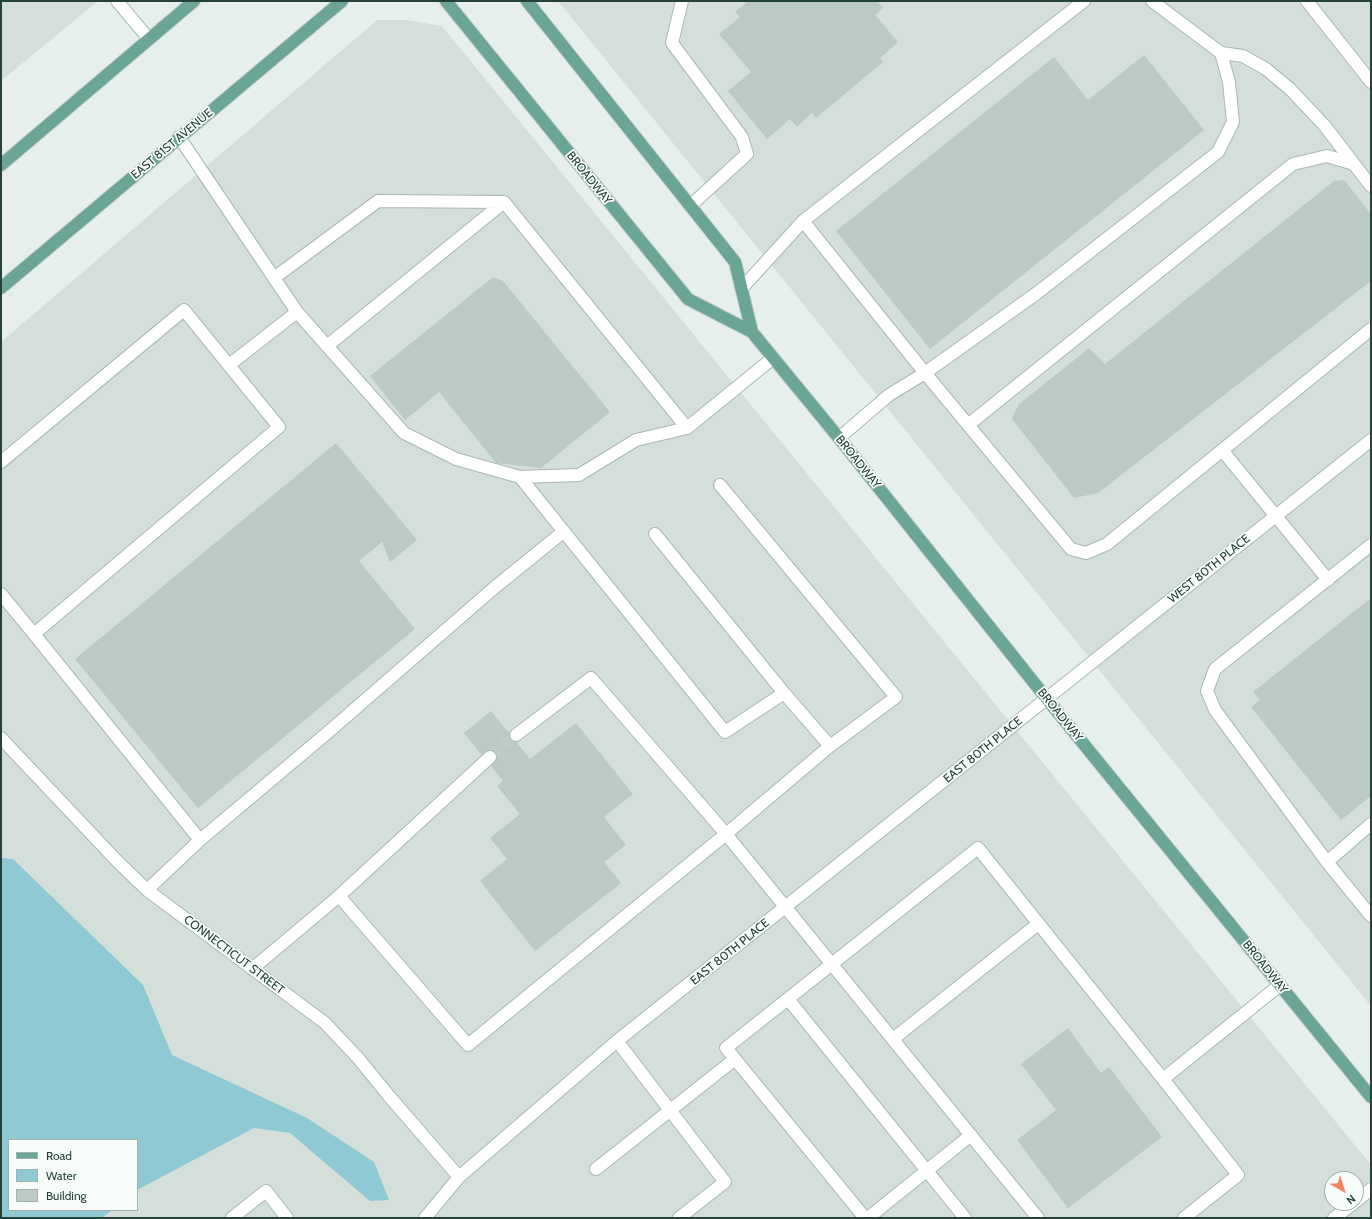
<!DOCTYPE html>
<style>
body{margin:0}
#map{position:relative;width:1372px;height:1219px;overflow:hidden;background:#e6efeb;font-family:Cabin,sans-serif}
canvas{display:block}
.frame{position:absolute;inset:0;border:2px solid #24423a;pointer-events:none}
.legend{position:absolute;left:8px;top:1139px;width:130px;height:72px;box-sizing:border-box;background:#f7fbf9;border:1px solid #a3b1ad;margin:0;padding:5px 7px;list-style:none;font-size:12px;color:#24423a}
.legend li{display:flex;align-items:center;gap:8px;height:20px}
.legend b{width:20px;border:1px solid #a3b1ad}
.north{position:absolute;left:1324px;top:1171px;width:40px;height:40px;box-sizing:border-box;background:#f7fbf9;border:1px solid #a3b1ad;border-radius:50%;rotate:141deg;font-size:11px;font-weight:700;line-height:16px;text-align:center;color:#24423a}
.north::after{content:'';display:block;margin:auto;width:14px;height:18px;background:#f4845f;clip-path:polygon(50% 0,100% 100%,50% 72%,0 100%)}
</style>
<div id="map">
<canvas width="1372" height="1219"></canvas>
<div class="frame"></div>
<ul class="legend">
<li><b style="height:5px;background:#6aa596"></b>Road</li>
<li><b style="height:11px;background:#8ec9d4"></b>Water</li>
<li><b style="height:11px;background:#bbcac4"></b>Building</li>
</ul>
<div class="north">N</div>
</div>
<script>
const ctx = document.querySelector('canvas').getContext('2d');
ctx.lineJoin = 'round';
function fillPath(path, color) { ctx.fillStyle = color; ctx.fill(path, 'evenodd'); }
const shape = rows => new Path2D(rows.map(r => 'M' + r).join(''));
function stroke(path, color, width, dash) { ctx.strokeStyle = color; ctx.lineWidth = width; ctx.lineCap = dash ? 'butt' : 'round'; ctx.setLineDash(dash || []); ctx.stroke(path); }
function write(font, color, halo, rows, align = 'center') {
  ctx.font = font + ' Cabin,sans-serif'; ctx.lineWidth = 3.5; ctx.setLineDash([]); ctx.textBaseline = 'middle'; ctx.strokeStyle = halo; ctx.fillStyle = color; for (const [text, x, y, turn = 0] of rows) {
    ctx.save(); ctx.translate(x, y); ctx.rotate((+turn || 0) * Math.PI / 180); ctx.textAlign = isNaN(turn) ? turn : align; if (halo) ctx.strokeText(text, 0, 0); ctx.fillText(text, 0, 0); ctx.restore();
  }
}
fillPath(shape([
 [1,1,98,1,1,81],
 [558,1,1371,1,1371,1006],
 [377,20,406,20,442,26,1371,1165,1371,1218,1,1218,1,342],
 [9,1140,137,1140,137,1210,9,1210],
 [1332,1179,1356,1179,1356,1203,1332,1203]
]), '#d4dfda');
fillPath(shape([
 [1,858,13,859,143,985,172,1055,307,1118,374,1162,389,1200,370,1201,290,1133,254,1128,137,1190,137,1140,9,1140,9,1210,112,1210,102,1218,1,1218]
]), '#8ec9d4');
fillPath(shape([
 [744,1,877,1,883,8,875,15,898,42,880,58,883,62,816,118,812,113,797,127,790,119,767,139,728,91,751,72,719,34,740,17,735,12,746,3],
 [1144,55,1204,130,930,349,836,231,1054,57,1088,100],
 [1344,180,1371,214,1371,281,1098,493,1074,498,1012,419,1018,405,1089,348,1105,364,1334,181],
 [492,278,496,278,503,281,610,412,541,468,496,463,439,392,405,420,370,376],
 [336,443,417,540,390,562,382,542,359,561,415,629,198,808,75,659],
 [1371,598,1371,796,1341,820,1251,707,1260,700,1253,692],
 [491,711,530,759,576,723,633,794,604,817,626,845,604,862,621,883,535,951,480,881,507,859,490,838,520,814,497,786,503,781,464,733],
 [1068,1028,1101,1073,1109,1067,1162,1137,1068,1208,1017,1140,1056,1110,1021,1064]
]), '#bbcac4');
stroke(shape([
 [490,757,516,735]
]), '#bfccc8', 12, [12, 6]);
const minor = shape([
 [117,1,149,39],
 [682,1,672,43,742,137,747,154,690,206],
 [1307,1,1371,82],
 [1221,53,1243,56,1266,69,1290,89,1324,125,1354,164],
 [179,137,297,312],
 [803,221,925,373,1071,549,1086,553,1107,544,1371,329],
 [274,278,378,201,504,202,687,428,773,358],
 [742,288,803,221,1084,1],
 [327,346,504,202],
 [229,365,297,312,404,433,456,459,520,477,579,475,636,440,687,428],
 [968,425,1293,164,1327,156,1354,164,1371,186],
 [839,438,889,395,925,373,1037,293,1218,152,1233,122,1229,82,1221,53,1152,1],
 [1222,450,1328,580],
 [1,462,184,310,279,427,34,634,200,840],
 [520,477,725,732,784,693,830,746,726,834,1038,1218],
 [720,485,896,697,830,746],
 [655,534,784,693],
 [1,594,34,634],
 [1,738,117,861,147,890,325,1023,358,1058,389,1096,459,1177],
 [1371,824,1327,862,1371,916],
 [1327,862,1215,710,1207,691,1215,669,1371,545],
 [147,890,200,840,326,734,494,588,563,532],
 [339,896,490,757],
 [252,969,339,896,468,1045,726,834,591,678,516,735],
 [788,999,965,1218],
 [893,1039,1038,924],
 [617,1041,725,1182,679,1218],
 [1163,1079,1280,985],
 [596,1169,735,1059],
 [1356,1201,1371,1189],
 [232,1218,266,1191,287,1218],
 [425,1218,459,1177,617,1041,1371,440],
 [865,1218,726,1048,978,848,1163,1079,1238,1175,1184,1218],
 [868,1218,971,1135],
 [1334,1218,1354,1203]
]);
const major = shape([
 [446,1,688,299,752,332,839,438,1047,699,1371,1097],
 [527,1,735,262,752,332],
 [1,165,194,1],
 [1,288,342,1]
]);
stroke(minor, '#a8b8b2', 14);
stroke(major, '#c2cac8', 14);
stroke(minor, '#fff', 12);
stroke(major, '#6aa596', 12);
write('12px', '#24423a', '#f7fbf9', [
 ["EAST 81ST AVENUE",172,144,-40],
 ["BROADWAY",589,178,51],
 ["BROADWAY",858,462,51],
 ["WEST 80TH PLACE",1209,569,-39],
 ["BROADWAY",1060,715,51],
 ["EAST 80TH PLACE",983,750,-39],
 ["EAST 80TH PLACE",730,952,-39],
 ["CONNECTICUT STREET",234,955,37],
 ["BROADWAY",1265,967,51]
]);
</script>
